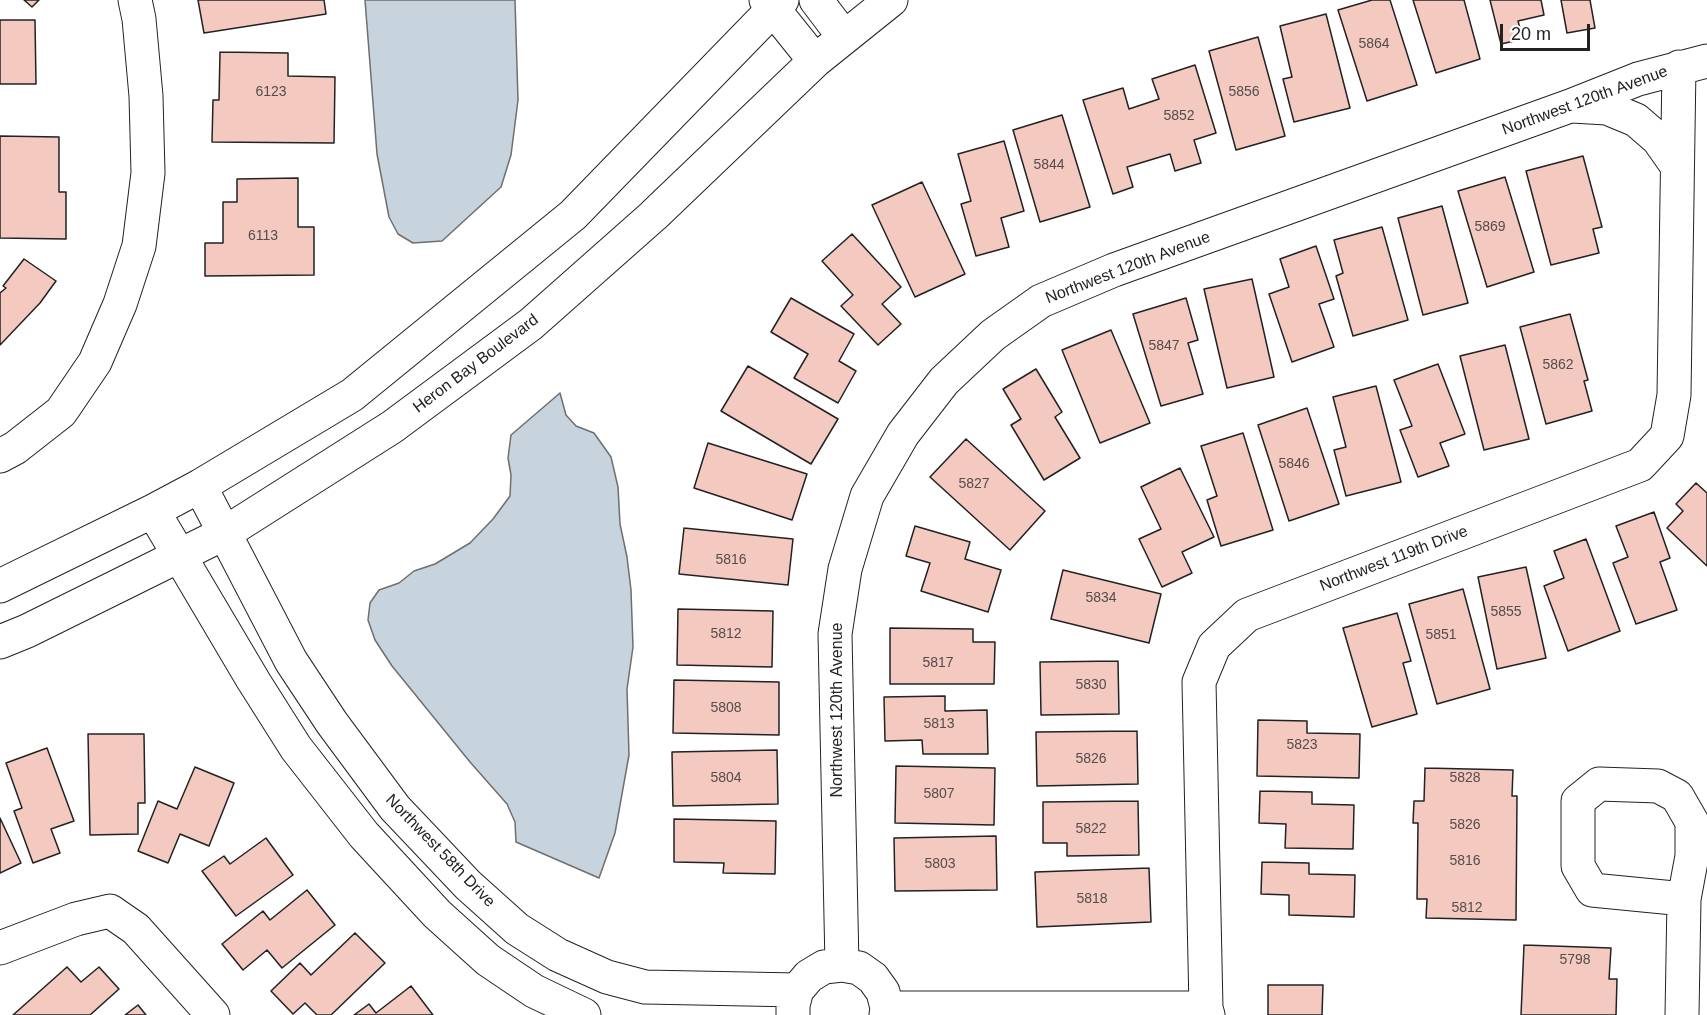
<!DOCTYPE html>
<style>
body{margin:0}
#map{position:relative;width:1707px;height:1015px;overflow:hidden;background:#fff;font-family:Helvetica,sans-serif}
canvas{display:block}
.scale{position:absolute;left:1500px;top:24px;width:90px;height:27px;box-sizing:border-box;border:3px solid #222;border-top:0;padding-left:8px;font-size:18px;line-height:21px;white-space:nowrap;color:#222;-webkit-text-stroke:4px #fff;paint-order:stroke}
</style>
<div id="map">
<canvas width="1707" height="1015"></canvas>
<div class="scale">20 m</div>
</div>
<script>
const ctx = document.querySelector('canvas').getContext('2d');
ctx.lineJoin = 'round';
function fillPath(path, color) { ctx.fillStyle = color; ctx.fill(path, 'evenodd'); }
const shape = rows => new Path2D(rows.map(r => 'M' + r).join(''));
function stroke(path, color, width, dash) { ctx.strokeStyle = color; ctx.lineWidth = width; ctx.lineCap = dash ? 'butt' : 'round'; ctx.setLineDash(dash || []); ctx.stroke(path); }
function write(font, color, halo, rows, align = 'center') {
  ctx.font = font + ' Helvetica,sans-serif'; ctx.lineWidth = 4.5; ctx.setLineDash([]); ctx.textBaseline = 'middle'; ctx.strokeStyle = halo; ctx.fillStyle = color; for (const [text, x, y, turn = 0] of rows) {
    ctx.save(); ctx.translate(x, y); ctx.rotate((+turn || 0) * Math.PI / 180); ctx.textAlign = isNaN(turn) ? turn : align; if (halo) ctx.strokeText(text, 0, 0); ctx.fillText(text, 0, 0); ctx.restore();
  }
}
const water = shape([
 [365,0,515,0,518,100,511,155,501,187,442,241,413,243,398,234,389,217,377,154,365,0],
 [560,393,566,415,576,426,594,433,611,457,618,487,620,524,627,557,631,590,633,647,627,689,629,755,615,833,599,878,516,842,515,822,507,804,470,762,392,666,375,640,368,620,370,603,379,590,399,583,414,571,435,564,470,543,493,519,510,496,511,475,508,458,511,435,560,393]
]);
fillPath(water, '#c7d3dd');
stroke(water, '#6f6f6f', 1.5);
const building = shape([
 [24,0,39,0,32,7,24,0],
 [198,0,324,0,326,14,204,33,198,0],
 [1372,0,1390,0,1417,85,1367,101,1338,10,1372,0],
 [1413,0,1464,0,1480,59,1436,73,1413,0],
 [1490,0,1541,0,1544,15,1518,21,1523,39,1501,44,1490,0],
 [1561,0,1590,0,1595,28,1567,33,1561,0],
 [1326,14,1350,108,1294,122,1283,79,1292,77,1280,26,1326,14],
 [0,20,35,20,36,84,0,84,0,20],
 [1258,37,1285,136,1236,150,1209,51,1258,37],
 [220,52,288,53,288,76,335,77,334,143,212,142,213,100,219,100,220,52],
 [1195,65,1216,133,1194,140,1201,163,1175,171,1170,154,1127,167,1133,187,1113,194,1083,100,1123,88,1129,109,1159,99,1152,79,1195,65],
 [1062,115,1090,207,1040,222,1013,130,1062,115],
 [0,136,59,137,59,192,66,192,66,239,0,238,0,136],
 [1004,141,1024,211,1001,218,1009,247,976,256,961,204,971,201,958,154,1004,141],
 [1583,156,1602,227,1593,229,1599,253,1551,265,1526,171,1583,156],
 [1505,177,1534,272,1487,287,1458,191,1505,177],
 [298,178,298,227,314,227,314,275,205,276,205,243,223,243,223,202,237,202,237,179,298,178],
 [922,182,965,274,915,297,872,205,922,182],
 [1442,206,1468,303,1423,315,1398,218,1442,206],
 [1382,227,1408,320,1353,336,1336,276,1343,273,1334,240,1382,227],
 [852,234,901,287,882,304,901,324,878,345,841,306,853,295,822,261,852,234],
 [1316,246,1334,299,1319,304,1334,347,1292,362,1269,294,1289,287,1280,259,1316,246],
 [24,259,56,281,40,303,0,345,0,293,6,288,3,286,24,259],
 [1252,279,1274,377,1227,388,1204,289,1252,279],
 [791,298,854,334,839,361,856,371,838,403,794,378,808,354,771,332,791,298],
 [1186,298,1198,340,1188,343,1203,394,1161,406,1133,314,1186,298],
 [1570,314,1588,380,1584,381,1592,411,1546,424,1520,327,1570,314],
 [1111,330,1150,423,1100,443,1062,350,1111,330],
 [1505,345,1529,439,1484,450,1460,356,1505,345],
 [1438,364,1465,434,1440,443,1449,466,1418,477,1400,430,1412,426,1394,380,1438,364],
 [748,366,838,419,811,464,721,411,748,366],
 [1036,369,1062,412,1055,417,1080,458,1044,480,1011,425,1021,419,1003,389,1036,369],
 [1376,386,1401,482,1346,496,1334,450,1346,447,1333,397,1376,386],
 [1307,408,1339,504,1289,521,1258,425,1307,408],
 [1243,433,1273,530,1221,546,1207,500,1217,496,1201,446,1243,433],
 [966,439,1045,511,1010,550,930,477,966,439],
 [708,443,807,474,792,520,694,488,708,443],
 [1180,468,1214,537,1182,552,1192,573,1162,587,1139,539,1161,529,1141,487,1180,468],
 [1696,483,1707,493,1707,566,1667,528,1683,511,1676,504,1696,483],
 [1654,512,1670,558,1660,562,1677,610,1636,624,1613,563,1628,557,1616,526,1654,512],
 [915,526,970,542,965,559,1001,570,988,612,921,591,930,563,906,556,915,526],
 [684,528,793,539,788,585,679,574,684,528],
 [1586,539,1620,631,1568,651,1544,586,1564,578,1554,551,1586,539],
 [1526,567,1546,658,1497,669,1478,577,1526,567],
 [1063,570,1161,594,1149,643,1051,619,1063,570],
 [1463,589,1490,689,1437,704,1409,604,1463,589],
 [678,609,773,611,772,667,677,665,678,609],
 [1397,613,1411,661,1403,663,1417,714,1372,727,1343,628,1397,613],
 [890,628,973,629,973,642,995,642,994,684,890,684,890,628],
 [1118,661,1119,714,1041,715,1040,662,1118,661],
 [674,680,779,682,779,735,673,733,674,680],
 [945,696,945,711,987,710,988,754,923,754,922,740,885,741,884,697,945,696],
 [1258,720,1307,721,1307,733,1360,734,1359,778,1257,776,1258,720],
 [1137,731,1138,784,1037,786,1036,732,1137,731],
 [88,734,144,734,145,803,138,803,138,834,90,835,88,734],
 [47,748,74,821,51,829,60,853,33,863,14,811,22,808,6,763,47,748],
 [777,750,778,804,673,806,672,752,777,750],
 [896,766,995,768,994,825,895,823,896,766],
 [195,767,234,783,209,846,180,834,168,863,138,851,158,801,177,809,195,767],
 [1425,768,1513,770,1512,796,1517,796,1516,920,1426,918,1427,899,1417,899,1418,823,1413,823,1414,801,1424,801,1425,768],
 [1260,791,1312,792,1312,804,1354,805,1353,849,1285,848,1286,824,1259,823,1260,791],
 [1138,801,1139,855,1067,856,1067,843,1043,843,1043,802,1138,801],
 [0,818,21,863,0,873,0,818],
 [674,819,776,821,775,874,723,873,724,863,674,862,674,819],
 [996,836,997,890,895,891,894,838,996,836],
 [266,838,293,875,236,916,202,871,224,856,230,864,266,838],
 [1262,862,1309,863,1309,874,1355,875,1354,917,1289,915,1289,895,1261,894,1262,862],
 [1149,868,1151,922,1037,927,1035,872,1149,868],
 [307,890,335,925,282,968,267,950,243,970,222,944,263,911,270,920,307,890],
 [355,933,385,963,331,1015,317,1015,305,1003,293,1014,271,991,300,963,311,975,355,933],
 [1524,945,1611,948,1609,979,1617,979,1616,1015,1521,1015,1524,945],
 [67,967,81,982,99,967,119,989,90,1015,13,1015,67,967],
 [1268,985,1323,985,1322,1015,1268,1015,1268,985],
 [411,986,433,1015,354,1015,369,1004,376,1013,411,986],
 [138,1005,146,1015,125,1015,138,1005]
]);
fillPath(building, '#f3c9c0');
stroke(building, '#222', 1.5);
const minor = shape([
 [766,0,815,61],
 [816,0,844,37],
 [1572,106,1607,108,1636,120,1658,139,1677,166],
 [0,456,15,448,61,412,95,362,120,304,139,246,148,173,146,96,139,19,135,0],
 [200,486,291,661,332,723,395,808,468,885,517,929,558,955,607,977,645,987,797,990],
 [153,511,253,680,296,748,364,835,437,914,488,960,534,991,584,1015],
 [0,586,153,511,200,486,352,395,573,215,782,0],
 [0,642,27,631,225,533,392,427,531,324,653,216,815,61,891,0],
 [0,948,76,919,110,911,136,929,213,1015],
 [842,965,835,634,845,569,867,496,903,434,944,381,993,335,1041,301,1114,270,1570,106,1638,79,1707,61],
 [887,1008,1206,1008],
 [793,1015,793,1005,797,990,809,976,824,967,842,965,859,968,873,978,883,992,887,1008,886,1015],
 [1208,1015,1206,1008,1199,682,1214,646,1247,615,1640,465,1667,436,1674,395,1679,67],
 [1682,1015,1684,899,1692,856,1692,822,1677,796,1658,786,1599,784,1578,801,1578,866,1592,890,1684,899]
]);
stroke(minor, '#222', 35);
stroke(minor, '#fff', 33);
write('14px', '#564c4a', null, [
 ["5864",1374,44],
 ["6123",271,92],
 ["5856",1244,92],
 ["5852",1179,116],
 ["5844",1049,165],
 ["5869",1490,227],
 ["6113",263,236],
 ["5847",1164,346],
 ["5862",1558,365],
 ["5846",1294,464],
 ["5827",974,484],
 ["5816",731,560],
 ["5834",1101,598],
 ["5855",1506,612],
 ["5812",726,634],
 ["5851",1441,635],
 ["5817",938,663],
 ["5830",1091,685],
 ["5808",726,708],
 ["5813",939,724],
 ["5823",1302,745],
 ["5826",1091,759],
 ["5804",726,778],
 ["5828",1465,778],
 ["5807",939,794],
 ["5826",1465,825],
 ["5822",1091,829],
 ["5816",1465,861],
 ["5803",940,864],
 ["5818",1092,899],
 ["5812",1467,908],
 ["5798",1575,960]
]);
write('16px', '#222', '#fff', [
 ["Northwest 120th Avenue",1585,101,-20],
 ["Northwest 120th Avenue",1128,268,-21],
 ["Heron Bay Boulevard",476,364,-37],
 ["Northwest 119th Drive",1394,559,-21],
 ["Northwest 120th Avenue",838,710,-90],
 ["Northwest 58th Drive",440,851,46]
]);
</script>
